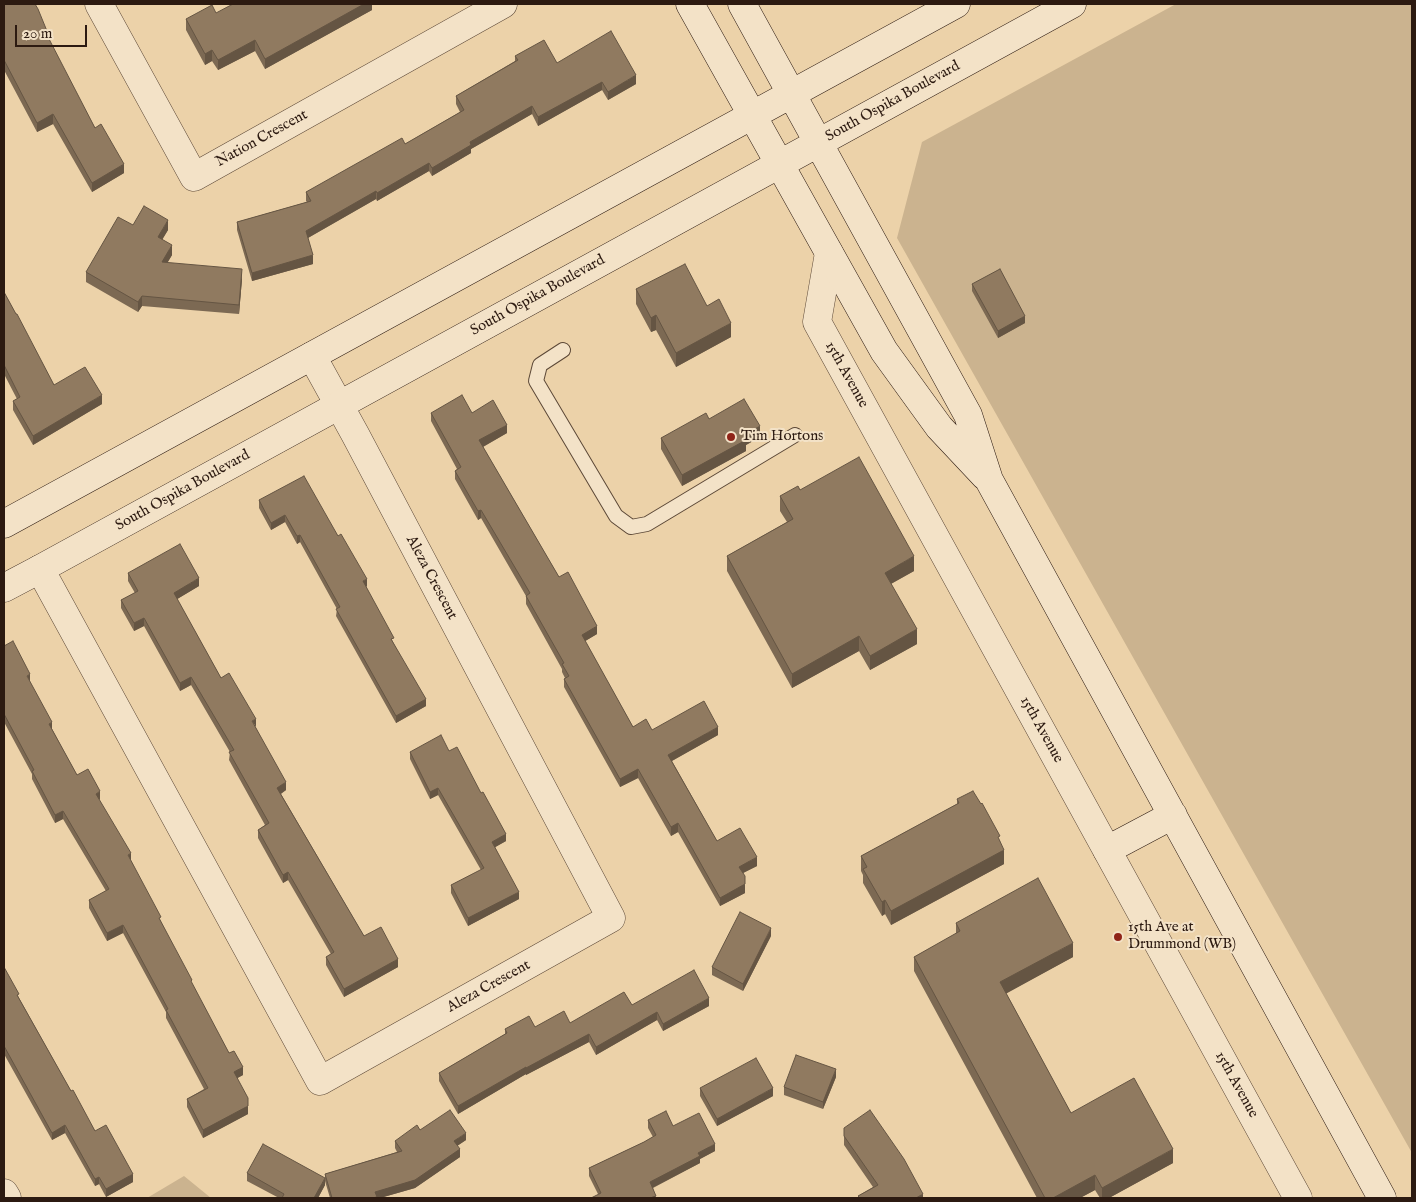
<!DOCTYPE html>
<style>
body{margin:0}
#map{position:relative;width:1416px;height:1202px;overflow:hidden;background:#ecd2a9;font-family:"IM FELL English",serif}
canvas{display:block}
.frame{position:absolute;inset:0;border:5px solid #2c1a11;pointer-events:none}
.scale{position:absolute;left:15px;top:25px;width:72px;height:22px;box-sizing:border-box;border:2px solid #2c1a11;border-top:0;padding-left:6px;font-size:15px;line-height:18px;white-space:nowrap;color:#2c1a11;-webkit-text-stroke:4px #f3e2c7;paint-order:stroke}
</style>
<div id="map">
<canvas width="1416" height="1202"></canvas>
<div class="frame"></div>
<div class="scale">20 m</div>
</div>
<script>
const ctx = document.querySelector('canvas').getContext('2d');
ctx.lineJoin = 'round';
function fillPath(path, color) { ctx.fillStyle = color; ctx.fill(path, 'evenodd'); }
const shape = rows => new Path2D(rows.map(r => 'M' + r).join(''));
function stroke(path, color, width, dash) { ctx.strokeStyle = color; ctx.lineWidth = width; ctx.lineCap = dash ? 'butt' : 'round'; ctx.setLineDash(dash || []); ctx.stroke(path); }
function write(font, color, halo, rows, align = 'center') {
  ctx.font = font + ' "IM FELL English",serif'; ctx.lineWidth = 4; ctx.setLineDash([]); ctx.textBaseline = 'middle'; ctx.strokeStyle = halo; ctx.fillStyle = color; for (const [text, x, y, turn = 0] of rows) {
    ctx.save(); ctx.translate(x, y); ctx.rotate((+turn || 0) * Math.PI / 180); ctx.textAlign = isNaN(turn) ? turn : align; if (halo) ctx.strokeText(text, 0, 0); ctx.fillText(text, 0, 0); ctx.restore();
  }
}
fillPath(shape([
 [1176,4,1412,4,1412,1153,897,238,922,142],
 [184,1176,211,1198,147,1198]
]), '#cbb38f');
const service = shape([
 [563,350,540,365,536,381,616,516,631,527,647,524,795,435]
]);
const minor = shape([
 [99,4,194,177,503,4],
 [829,253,817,322,1298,1198],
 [40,569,320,1081,611,918,355,434,312,356],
 [4,1193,7,1198]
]);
const secondary = shape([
 [690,4,884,351,939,427,985,476],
 [742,4,968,415,989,480,1382,1198],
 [4,524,956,4],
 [4,588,40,569,1072,4],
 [1107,850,1173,815]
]);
stroke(service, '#5c4837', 16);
stroke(minor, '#5c4837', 29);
stroke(secondary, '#2c1a11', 29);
stroke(service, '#f3e2c7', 14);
stroke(minor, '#f3e2c7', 28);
stroke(secondary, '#f3e2c7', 28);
fillPath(shape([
 [4,4,49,41,95,128,124,173,92,192,53,124,37,132,4,70],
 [372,4,372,10,265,69,255,51,218,70,212,61,205,65,186,30,186,19],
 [515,56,557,63,636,84,608,100,602,90,538,126,532,114,471,149,471,153,432,176,429,171,377,201,376,199,308,238,313,264,252,281,237,230,237,222,307,202,306,201,306,192,405,144,460,112,456,104,456,96,515,61],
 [133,225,168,230,162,239,172,255,167,263,242,279,239,314,142,306,138,312,86,282,86,272],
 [972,284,1025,323,998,338,972,291],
 [636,289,707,306,731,337,676,367,656,330,651,332,636,304],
 [4,292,54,385,102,404,33,445,13,410,13,401,17,399,4,374],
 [431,413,472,413,507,433,483,447,559,577,597,634,585,641,633,727,652,730,718,735,672,761,717,841,757,866,743,873,745,893,720,906,678,832,671,836,638,778,620,787,564,687,564,679,565,678,562,672,562,669,526,604,526,596,481,518,478,520,455,479,455,471,457,469,431,421],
 [709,419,760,437,746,445,746,451,682,486,661,449,661,438],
 [800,490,914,571,891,584,917,644,870,670,859,651,792,688,727,571,727,556,787,522,780,511,780,496],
 [259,500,338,536,367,586,366,587,394,644,426,706,396,723,336,616,337,609,300,542,297,544,285,522,271,530,259,508],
 [128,573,199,586,177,599,221,678,256,728,286,790,281,794,364,936,398,967,344,997,326,965,326,957,331,954,288,880,283,883,258,838,258,830,265,825,229,760,230,752,191,685,180,691,144,626,134,631,121,608,121,600,135,593,128,581],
 [4,646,30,682,52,729,77,775,100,799,99,800,131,861,192,984,229,1053,243,1075,237,1078,248,1114,203,1138,187,1107,187,1099,204,1089,166,1018,166,1012,123,933,107,941,89,908,89,900,106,891,63,819,55,823,32,779,32,774,4,722],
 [449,751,506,841,495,847,519,899,468,926,451,893,451,885,481,870,438,795,430,799,410,759,410,752],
 [957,799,1000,841,1004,864,891,925,885,914,882,916,863,883,863,875,861,871,861,856,957,804],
 [956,923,1073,957,1006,993,1071,1113,1173,1163,1109,1198,1100,1198,1095,1190,1080,1198,1037,1198,914,971,914,957,956,934],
 [771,936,743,991,712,975,712,967],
 [4,967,19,998,71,1091,95,1131,133,1182,106,1197,99,1184,95,1186,65,1133,52,1140,4,1054],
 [632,1005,709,1006,663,1031,657,1020,596,1055,589,1042,526,1075,526,1074,458,1114,439,1081,439,1073,505,1034,505,1029,535,1027,570,1023],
 [836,1077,823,1109,784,1095,784,1087],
 [700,1088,773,1096,717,1126,700,1096],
 [648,1120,673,1126,715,1151,700,1159,700,1163,653,1188,656,1198,598,1194,589,1176,589,1168,644,1142,653,1137,648,1128],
 [844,1128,923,1198,858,1198,858,1196,873,1187,844,1145],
 [420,1130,466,1140,457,1146,460,1157,415,1188,380,1198,330,1198,325,1181,325,1174,397,1152,395,1148,395,1141],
 [247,1173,325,1185,318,1198,279,1198,247,1181]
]), '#7c6953');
fillPath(shape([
 [364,4,372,4,372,10,265,69,265,59],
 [255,40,255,51,218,70,218,60],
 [212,50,212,61,205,65,205,54],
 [636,75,636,84,608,100,608,92],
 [602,82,602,90,538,126,538,117],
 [532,106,532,114,471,149,471,153,432,176,432,168,470,142],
 [53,114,53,124,37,132,37,123],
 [429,163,429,171,377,201,377,193],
 [124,164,124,173,92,192,92,183],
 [376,191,376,199,306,239,306,231],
 [168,220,168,230,158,247,158,237],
 [172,245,172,255,162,272,162,262],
 [313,255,313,264,252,281,252,273],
 [242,269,242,279,239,314,239,305],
 [142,296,142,306,138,312,138,302],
 [656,315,656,330,651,332,651,318],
 [1025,316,1025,323,998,338,998,331],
 [731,323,731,337,676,367,676,353],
 [102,395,102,404,33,445,33,436],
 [507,425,507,433,479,449,479,440],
 [760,426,760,437,746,445,746,451,682,486,682,475,744,435],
 [481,510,481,518,478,520,478,511],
 [285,515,285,522,271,530,271,523],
 [300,535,300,542,297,544,297,536],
 [914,556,914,571,885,587,885,573],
 [199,578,199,586,174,601,174,593],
 [367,579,367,586,363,588,363,581],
 [144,618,144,626,134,631,134,623],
 [597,626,597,634,582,643,582,635],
 [917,629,917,644,870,670,870,656],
 [859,636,859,651,792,688,792,674],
 [30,674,30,682,27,676],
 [191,677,191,685,180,691,180,683],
 [426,699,426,706,396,723,396,716],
 [256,719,256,727,252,721],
 [52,722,52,730,49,724],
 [718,727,718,735,668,763,668,755],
 [638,769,638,778,620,787,620,779],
 [286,782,286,790,277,796,277,788],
 [438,788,438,795,430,799,430,792],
 [100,791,100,799,96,802,96,794],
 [63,811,63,819,55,823,55,815],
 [678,823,678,832,671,836,671,827],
 [506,834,506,841,492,849,492,842],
 [1004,850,1004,864,891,925,891,911],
 [131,853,131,861,128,855],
 [757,857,757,866,739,875,739,867],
 [288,872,288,880,283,883,283,875],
 [745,884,745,893,720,906,720,898],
 [519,892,519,899,468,926,468,918],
 [885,900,885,914,882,916,882,902],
 [123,925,123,933,107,941,107,933],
 [771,928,771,936,743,991,743,984],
 [1073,943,1073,957,1000,997,1000,982],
 [398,959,398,967,344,997,344,989],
 [709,998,709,1006,663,1031,663,1024],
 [657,1012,657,1020,596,1055,596,1047],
 [589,1034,589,1042,526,1075,526,1068],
 [243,1067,243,1075,234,1080,234,1072],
 [526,1067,526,1074,458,1114,458,1106],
 [836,1069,836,1077,823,1109,823,1102],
 [773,1088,773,1096,717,1126,717,1119],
 [248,1106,248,1114,203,1138,203,1130],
 [65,1125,65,1133,52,1140,52,1133],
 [466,1133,466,1140,454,1148,454,1141],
 [715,1144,715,1151,700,1159,700,1163,650,1189,650,1182,698,1153],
 [460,1149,460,1157,415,1188,380,1198,372,1198,375,1192],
 [1173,1149,1173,1163,1109,1198,1102,1198,1102,1188],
 [133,1174,133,1182,106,1197,106,1189],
 [1095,1175,1095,1190,1080,1198,1053,1198],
 [99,1177,99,1184,95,1186,95,1179],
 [325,1178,325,1185,318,1198,314,1198],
 [923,1194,923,1198,916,1198]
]), '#655543');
const building = shape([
 [4,4,35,4,38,9,49,36,48,37,95,128,101,124,124,164,92,183,53,114,37,123,4,60,4,4],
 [233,4,364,4,265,59,255,40,218,60,212,50,205,54,186,19,212,5,216,13,233,4],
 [611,31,636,75,608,92,602,82,538,117,532,106,470,142,471,145,432,168,429,163,377,193,376,191,306,231,313,255,252,273,237,222,311,201,306,192,402,138,405,144,464,110,456,96,518,60,515,56,544,40,557,63,611,31],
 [144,206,168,220,158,237,172,245,162,262,242,269,239,305,142,296,138,302,86,272,118,217,133,225,144,206],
 [685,264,707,306,719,299,731,323,676,353,656,315,651,318,636,289,685,264],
 [1000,269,1025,316,998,331,972,284,1000,269],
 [4,292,16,314,17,314,54,385,85,367,102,395,33,436,13,401,20,397,4,365,4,292],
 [462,395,472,413,493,400,507,425,479,440,559,577,568,572,597,626,582,635,633,727,646,719,652,730,704,701,718,727,668,755,717,841,740,828,757,857,739,867,745,876,745,884,720,898,678,823,671,827,638,769,620,779,564,679,569,676,562,664,564,663,526,596,530,593,481,510,478,511,455,471,461,467,431,413,462,395],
 [744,399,760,426,744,435,746,440,682,475,661,438,706,413,709,419,744,399],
 [859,457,914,556,885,573,917,629,870,656,859,636,792,674,727,556,793,519,780,496,798,486,800,490,859,457],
 [304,476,338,536,341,534,367,579,363,581,394,638,391,639,426,699,396,716,336,609,340,607,300,535,297,536,285,515,271,523,259,500,304,476],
 [180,544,199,578,174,593,221,678,229,673,256,719,252,721,286,782,277,788,364,936,381,927,398,959,344,989,326,957,334,952,288,872,283,875,258,830,269,823,229,752,234,750,191,677,180,683,144,618,134,623,121,600,138,591,128,573,180,544],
 [13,641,30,674,27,676,52,722,49,724,77,775,88,769,100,791,96,794,131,853,128,855,161,917,159,918,192,980,191,981,229,1053,234,1051,243,1067,234,1072,248,1098,248,1106,203,1130,187,1099,208,1088,166,1010,168,1009,123,925,107,933,89,900,109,889,63,811,55,815,32,771,34,770,4,714,4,646,13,641],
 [441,735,449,751,457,747,481,793,483,792,506,834,492,842,519,892,468,918,451,885,484,868,438,788,430,792,410,752,441,735],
 [973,791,981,804,982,803,1000,836,998,837,1004,850,891,911,885,900,882,902,863,869,867,867,861,856,959,803,957,799,973,791],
 [1038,878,1073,943,1000,982,1071,1113,1134,1078,1173,1149,1102,1188,1095,1175,1053,1198,1045,1198,914,957,960,931,956,923,1038,878],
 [740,912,771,928,743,984,712,967,740,912],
 [4,967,19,994,17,995,71,1091,73,1090,95,1131,106,1125,133,1174,106,1189,99,1177,95,1179,65,1125,52,1133,4,1046,4,967],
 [694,970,709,998,663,1024,657,1012,596,1047,589,1034,526,1068,526,1067,458,1106,439,1073,507,1033,505,1029,529,1016,535,1027,564,1011,570,1023,624,992,632,1005,694,970],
 [796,1055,836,1069,823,1102,784,1087,796,1055],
 [756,1058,773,1088,717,1119,700,1088,756,1058],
 [450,1110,466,1133,454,1141,460,1149,415,1180,375,1192,377,1197,372,1198,332,1198,325,1174,402,1151,395,1141,417,1125,420,1130,450,1110],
 [870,1110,904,1159,923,1194,916,1198,860,1198,858,1196,878,1185,844,1136,844,1128,870,1110],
 [666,1111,673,1126,699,1113,715,1144,698,1153,700,1156,650,1182,656,1196,650,1198,591,1198,601,1193,589,1168,644,1142,656,1135,648,1120,666,1111],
 [263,1144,325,1178,314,1198,282,1198,284,1194,247,1173,263,1144]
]);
fillPath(building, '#907a60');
stroke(building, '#655543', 1);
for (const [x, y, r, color] of [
 [731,437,5,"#8f2418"],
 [1118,937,5,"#8f2418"]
]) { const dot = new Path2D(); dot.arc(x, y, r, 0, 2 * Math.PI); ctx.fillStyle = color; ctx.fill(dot); stroke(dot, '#f3e2c7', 2); }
write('15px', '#2c1a11', '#f3e2c7', [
 ["South Ospika Boulevard",893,102,-29],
 ["Nation Crescent",262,139,-29],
 ["South Ospika Boulevard",538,296,-29],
 ["15th Avenue",846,375,61],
 ["South Ospika Boulevard",183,491,-29],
 ["Aleza Crescent",431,578,62],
 ["15th Avenue",1041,730,61],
 ["Aleza Crescent",489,987,-29],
 ["15th Avenue",1236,1085,61]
]);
write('15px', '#2c1a11', '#f3e2c7', [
 ["Tim Hortons",741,437],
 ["15th Ave at",1128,928],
 ["Drummond (WB)",1128,945]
], 'left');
</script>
